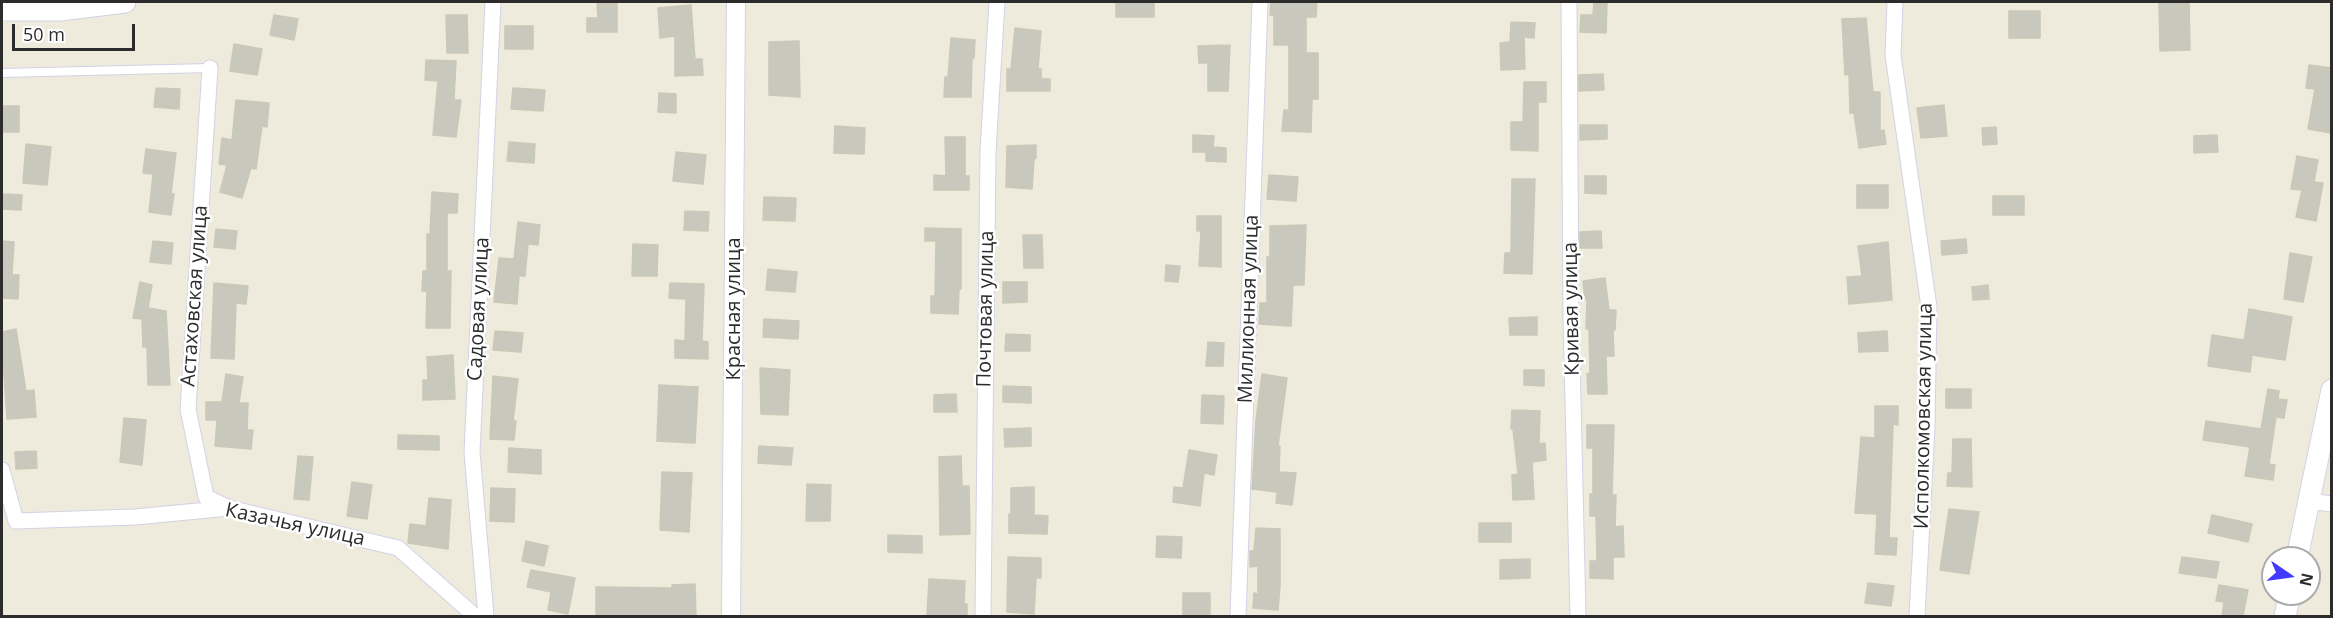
<!DOCTYPE html>
<meta charset="utf-8">
<style>
body{margin:0}
#map{position:relative;width:2333px;height:618px;overflow:hidden;background:#eeebdd;font-family:"Open Sans",sans-serif}
canvas{display:block}
.frame{position:absolute;inset:0;border:3px solid #2c2c2c;pointer-events:none}
.north{position:absolute;left:2261px;top:546px;width:60px;height:60px;box-sizing:border-box;background:#fff;border:2px solid #ababab;border-radius:50%;rotate:103deg;font-size:16px;font-weight:700;line-height:24px;text-align:center;color:#2c2c2c}
.north::after{content:'';display:block;margin:auto;width:21px;height:27px;background:#433aff;clip-path:polygon(50% 0,100% 100%,50% 72%,0 100%)}
.scale{position:absolute;left:12px;top:24px;width:123px;height:27px;box-sizing:border-box;border:3px solid #2c2c2c;border-top:0;padding-left:8px;font-size:18px;line-height:21px;white-space:nowrap;color:#2c2c2c;-webkit-text-stroke:4px #fff;paint-order:stroke}
</style>
<div id="map">
<canvas width="2333" height="618"></canvas>
<div class="frame"></div>
<div class="north">N</div>
<div class="scale">50 m</div>
</div>
<script>
const ctx = document.querySelector('canvas').getContext('2d');
ctx.lineJoin = 'round';
function fillPath(path, color) { ctx.fillStyle = color; ctx.fill(path, 'evenodd'); }
const shape = rows => new Path2D(rows.map(r => 'M' + r).join(''));
function stroke(path, color, width, dash) { ctx.strokeStyle = color; ctx.lineWidth = width; ctx.lineCap = dash ? 'butt' : 'round'; ctx.setLineDash(dash || []); ctx.stroke(path); }
function write(font, color, halo, rows, align = 'center') {
  ctx.font = font + ' "Open Sans",sans-serif'; ctx.lineWidth = 5; ctx.setLineDash([]); ctx.textBaseline = 'middle'; ctx.strokeStyle = halo; ctx.fillStyle = color; for (const [text, x, y, turn = 0] of rows) {
    ctx.save(); ctx.translate(x, y); ctx.rotate((+turn || 0) * Math.PI / 180); ctx.textAlign = isNaN(turn) ? turn : align; if (halo) ctx.strokeText(text, 0, 0); ctx.fillText(text, 0, 0); ctx.restore();
  }
}
const building = shape([
 [597,2,617,2,617,32,587,32,587,18,598,18,597,2],
 [1116,2,1154,2,1154,17,1116,17,1116,2],
 [1271,2,1317,2,1316,17,1306,17,1306,53,1318,53,1318,99,1312,99,1311,132,1282,131,1284,110,1289,110,1289,45,1274,45,1274,15,1270,15,1271,2],
 [1594,2,1607,2,1606,33,1580,32,1581,15,1593,15,1594,2],
 [2159,2,2189,2,2190,50,2160,51,2159,2],
 [691,5,695,59,702,59,703,75,675,76,675,36,660,38,658,8,691,5],
 [2009,11,2040,11,2040,38,2009,38,2009,11],
 [274,15,298,19,294,40,270,35,274,15],
 [446,15,467,15,468,53,447,53,446,15],
 [1866,18,1873,92,1880,92,1880,131,1884,130,1886,144,1859,148,1854,113,1850,113,1849,74,1845,75,1842,19,1866,18],
 [1511,22,1535,23,1534,38,1524,37,1525,69,1501,70,1500,43,1510,42,1511,22],
 [505,26,533,26,533,49,505,49,505,26],
 [1015,28,1041,31,1038,69,1041,69,1041,79,1050,79,1050,91,1007,91,1007,69,1011,69,1015,28],
 [951,38,975,40,974,58,972,58,971,97,944,97,945,77,948,77,951,38],
 [799,41,800,97,769,95,769,42,799,41],
 [234,44,262,49,257,75,230,71,234,44],
 [1230,45,1228,91,1208,91,1208,63,1199,63,1198,46,1230,45],
 [426,60,456,61,454,100,461,100,456,137,433,135,438,81,425,80,426,60],
 [2309,65,2331,68,2331,133,2308,129,2315,89,2306,88,2309,65],
 [1603,74,1604,90,1579,91,1579,75,1603,74],
 [1524,82,1546,82,1546,102,1538,102,1538,151,1511,150,1511,122,1523,122,1524,82],
 [156,88,180,89,179,109,154,107,156,88],
 [513,88,545,90,543,111,511,109,513,88],
 [659,93,676,94,676,113,658,112,659,93],
 [236,100,269,103,267,127,262,126,256,169,251,168,242,198,220,192,227,165,219,164,222,138,232,140,236,100],
 [1944,105,1947,136,1921,138,1917,108,1944,105],
 [2,106,19,106,19,132,2,132,2,106],
 [1580,125,1607,125,1607,139,1580,140,1580,125],
 [835,126,865,128,864,154,834,153,835,126],
 [1996,127,1997,144,1983,145,1982,128,1996,127],
 [1193,135,1214,136,1213,147,1226,148,1226,162,1206,161,1206,152,1193,152,1193,135],
 [2217,135,2218,152,2194,153,2194,136,2217,135],
 [945,137,965,137,965,176,969,176,969,190,934,190,934,175,946,176,945,137],
 [509,142,535,144,534,163,507,161,509,142],
 [26,144,51,147,47,185,23,183,26,144],
 [1036,145,1036,158,1034,159,1032,189,1006,187,1007,146,1036,145],
 [146,149,176,153,171,194,174,194,171,215,149,212,153,174,143,173,146,149],
 [676,152,706,155,703,184,673,181,676,152],
 [2297,156,2318,160,2314,182,2323,183,2316,221,2296,217,2302,190,2291,189,2297,156],
 [1269,175,1298,177,1296,201,1267,199,1269,175],
 [1585,176,1606,176,1606,194,1585,193,1585,176],
 [1512,179,1535,179,1532,274,1504,273,1505,253,1511,253,1512,179],
 [1857,185,1888,185,1888,208,1857,208,1857,185],
 [432,192,458,194,457,213,447,213,447,271,451,271,450,328,426,328,427,291,422,291,423,271,427,271,427,234,430,234,432,192],
 [2,194,22,195,21,210,2,209,2,194],
 [1993,196,2024,196,2024,215,1993,215,1993,196],
 [764,197,796,198,795,221,763,220,764,197],
 [685,211,709,212,708,231,684,230,685,211],
 [1197,216,1221,216,1221,267,1199,266,1201,231,1197,231,1197,216],
 [518,222,540,225,538,245,528,244,525,276,519,276,517,304,494,302,499,258,514,259,518,222],
 [1306,225,1304,285,1293,285,1291,326,1259,324,1260,303,1267,303,1267,257,1270,257,1270,226,1306,225],
 [925,228,961,229,961,289,959,289,958,314,931,313,931,296,935,296,936,241,925,241,925,228],
 [216,229,237,231,235,249,214,247,216,229],
 [1601,231,1602,248,1580,248,1580,232,1601,231],
 [1023,235,1042,235,1043,268,1024,268,1023,235],
 [1966,239,1967,253,1942,255,1941,241,1966,239],
 [2,241,14,242,12,275,19,275,18,299,2,298,2,241],
 [153,241,173,243,171,264,150,262,153,241],
 [1888,242,1892,300,1849,304,1847,277,1862,276,1858,246,1888,242],
 [633,244,658,245,657,276,632,276,633,244],
 [2290,253,2312,257,2303,302,2284,299,2290,253],
 [1166,265,1180,266,1178,282,1165,281,1166,265],
 [768,269,797,272,795,292,766,290,768,269],
 [1605,278,1609,310,1616,310,1615,330,1613,330,1614,356,1606,356,1607,394,1588,394,1587,374,1590,373,1589,329,1586,329,1587,299,1585,300,1583,281,1605,278],
 [140,282,152,285,148,308,166,311,170,385,148,385,147,347,143,347,142,319,133,318,140,282],
 [1003,282,1027,282,1027,302,1003,303,1003,282],
 [214,283,248,286,246,304,236,303,234,359,211,358,214,283],
 [670,283,704,284,702,341,708,342,708,359,675,358,675,340,685,341,686,299,669,298,670,283],
 [1988,285,1989,299,1973,300,1972,287,1988,285],
 [2249,309,2292,317,2285,360,2252,355,2250,372,2208,366,2212,335,2244,340,2249,309],
 [1537,317,1537,335,1510,335,1509,318,1537,317],
 [764,319,799,321,798,339,763,337,764,319],
 [16,329,26,391,34,390,36,417,7,419,4,373,2,374,2,332,16,329],
 [495,331,523,333,521,352,493,350,495,331],
 [1887,331,1888,351,1859,352,1858,333,1887,331],
 [1006,334,1030,335,1030,351,1005,351,1006,334],
 [1208,342,1224,343,1223,366,1206,366,1208,342],
 [453,355,455,399,423,400,423,380,428,380,427,357,453,355],
 [760,368,790,370,788,415,761,414,760,368],
 [1524,370,1544,370,1544,386,1524,385,1524,370],
 [226,374,243,377,239,403,248,403,247,430,253,430,251,449,215,446,217,420,206,420,206,402,222,402,226,374],
 [1262,374,1287,378,1278,446,1280,446,1279,472,1296,473,1292,505,1276,503,1277,492,1252,489,1256,420,1262,374],
 [493,376,518,379,513,421,516,421,514,440,490,439,493,376],
 [659,385,698,387,695,443,657,441,659,385],
 [1003,386,1031,387,1031,403,1003,402,1003,386],
 [1946,389,1971,389,1971,408,1946,408,1946,389],
 [2268,389,2279,391,2278,399,2287,400,2284,418,2276,417,2269,464,2275,465,2273,480,2245,476,2250,447,2203,440,2206,421,2261,429,2268,389],
 [956,394,957,412,934,412,934,395,956,394],
 [1202,395,1224,396,1223,424,1201,423,1202,395],
 [1875,406,1898,406,1898,425,1893,424,1889,538,1897,538,1896,555,1875,554,1877,514,1855,513,1861,437,1875,438,1875,406],
 [1512,410,1540,411,1539,444,1545,443,1546,460,1532,462,1534,499,1513,500,1512,475,1518,474,1513,429,1511,429,1512,410],
 [124,418,146,420,142,465,120,462,124,418],
 [1587,425,1614,425,1612,495,1616,495,1615,527,1623,526,1624,557,1613,557,1613,579,1590,578,1590,561,1597,561,1596,516,1590,516,1590,494,1593,494,1593,448,1587,448,1587,425],
 [1031,428,1031,446,1005,447,1004,429,1031,428],
 [398,435,439,436,439,450,398,449,398,435],
 [1953,439,1971,439,1972,487,1947,486,1948,473,1952,473,1953,439],
 [759,446,793,448,791,465,758,463,759,446],
 [509,448,541,450,541,474,508,472,509,448],
 [1189,450,1217,455,1214,475,1204,473,1200,506,1173,502,1174,487,1183,488,1189,450],
 [36,451,37,468,16,469,15,452,36,451],
 [298,456,313,457,309,500,294,499,298,456],
 [961,456,962,486,969,486,970,534,940,535,939,457,961,456],
 [662,472,692,473,689,532,660,530,662,472],
 [352,482,372,485,367,519,347,516,352,482],
 [807,484,831,485,830,521,806,521,807,484],
 [1034,487,1034,515,1048,516,1047,534,1009,533,1009,514,1011,514,1011,488,1034,487],
 [491,488,515,489,514,522,490,521,491,488],
 [429,498,451,500,448,549,408,543,410,524,426,526,429,498],
 [1949,509,1979,512,1969,574,1940,570,1949,509],
 [2212,515,2252,524,2248,542,2208,533,2212,515],
 [1479,523,1511,523,1511,542,1479,542,1479,523],
 [1256,528,1280,529,1280,586,1278,610,1253,608,1254,593,1258,594,1258,566,1250,567,1250,551,1254,551,1256,528],
 [888,535,922,536,922,553,888,552,888,535],
 [1157,536,1182,537,1181,558,1156,557,1157,536],
 [526,541,548,546,544,566,522,561,526,541],
 [1008,557,1041,558,1041,578,1036,578,1034,614,1007,612,1008,557],
 [2182,557,2219,562,2216,578,2179,573,2182,557],
 [1530,559,1530,578,1500,579,1500,560,1530,559],
 [531,570,575,578,568,614,548,610,551,592,527,587,531,570],
 [929,579,965,581,964,604,967,604,967,616,927,616,929,579],
 [1868,583,1894,586,1891,606,1865,603,1868,583],
 [695,584,696,616,596,616,596,587,672,588,672,585,695,584],
 [2219,585,2248,590,2243,616,2222,616,2224,602,2216,601,2219,585],
 [1183,593,1210,593,1210,615,1183,615,1183,593]
]);
fillPath(building, '#c9c8bc');
stroke(building, '#cac8b6', 1.5);
const service = shape([
 [2,73,210,68]
]);
const minor = shape([
 [1569,2,1571,315,1578,616],
 [1895,2,1893,55,1929,307,1927,427,1917,616],
 [210,68,188,409,206,497,229,508],
 [2,470,16,521,135,517,229,508,398,548,475,616],
 [2308,501,2332,504],
 [486,616,472,452,493,2],
 [983,616,988,152,997,2],
 [1238,616,1260,2]
]);
const tertiary = shape([
 [731,616,736,2]
]);
const secondary = shape([
 [2,10,60,10,125,2],
 [2297,558,2332,390],
 [2285,616,2290,594]
]);
stroke(service, '#d3d2e5', 10);
stroke(minor, '#d3d2e5', 17);
stroke(tertiary, '#d3d2e5', 20);
stroke(secondary, '#d3d2e5', 23);
stroke(service, '#fff', 8);
stroke(minor, '#fff', 15);
stroke(tertiary, '#fff', 18);
stroke(secondary, '#fff', 21);
write('20px', '#2c2c2c', '#fff', [
 ["Астаховская улица",195,296,-86],
 ["Садовая улица",479,309,-87],
 ["Красная улица",734,309,-90],
 ["Почтовая улица",986,309,-89],
 ["Миллионная улица",1249,309,-88],
 ["Кривая улица",1572,309,-91],
 ["Исполкомовская улица",1924,416,-89],
 ["Казачья улица",295,525,12]
]);
</script>
